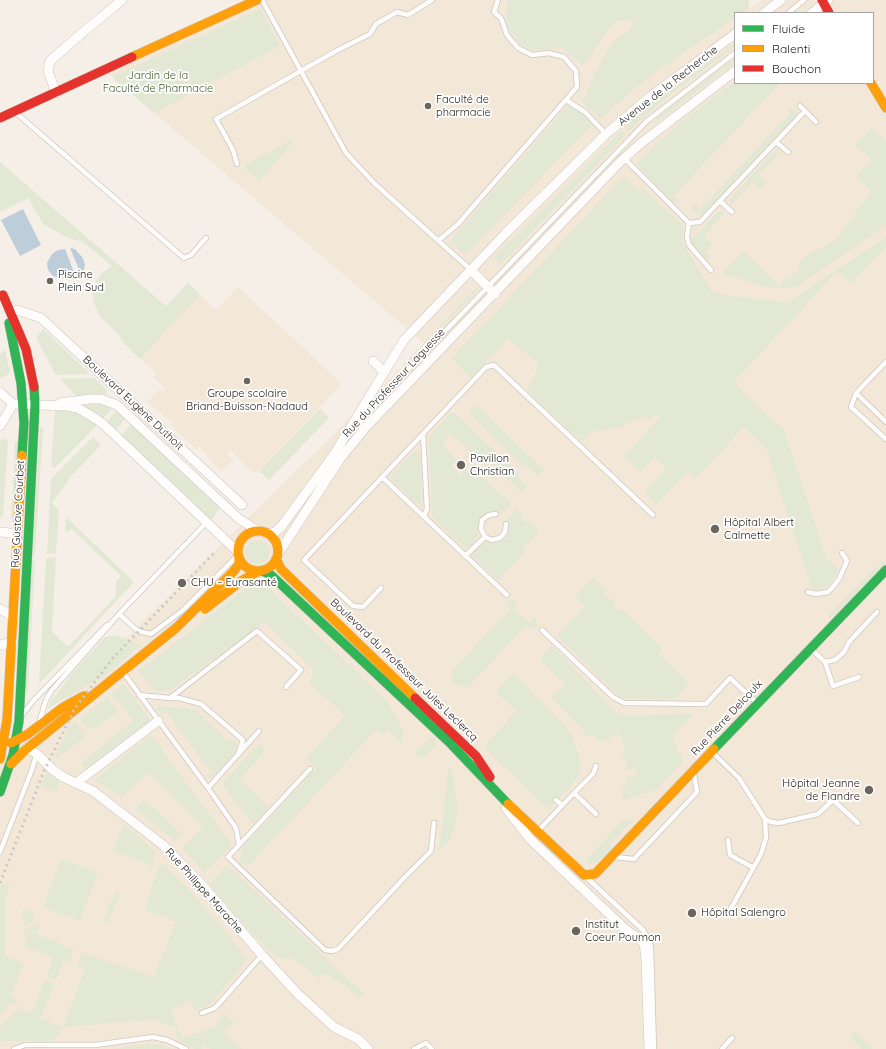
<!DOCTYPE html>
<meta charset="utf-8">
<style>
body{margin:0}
#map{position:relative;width:886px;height:1049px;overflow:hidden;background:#f6efe7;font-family:Quicksand,sans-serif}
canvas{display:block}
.legend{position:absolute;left:734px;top:12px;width:140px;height:72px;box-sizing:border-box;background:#fff;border:1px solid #a5a4a2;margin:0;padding:5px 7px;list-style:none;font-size:12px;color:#1f1b16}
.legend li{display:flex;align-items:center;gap:8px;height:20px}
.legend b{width:20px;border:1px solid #a5a4a2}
</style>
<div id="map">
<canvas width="886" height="1049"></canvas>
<ul class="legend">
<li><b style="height:5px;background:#30b455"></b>Fluide</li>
<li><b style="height:5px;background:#ff9f0a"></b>Ralenti</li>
<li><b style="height:5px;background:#e5322d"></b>Bouchon</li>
</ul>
</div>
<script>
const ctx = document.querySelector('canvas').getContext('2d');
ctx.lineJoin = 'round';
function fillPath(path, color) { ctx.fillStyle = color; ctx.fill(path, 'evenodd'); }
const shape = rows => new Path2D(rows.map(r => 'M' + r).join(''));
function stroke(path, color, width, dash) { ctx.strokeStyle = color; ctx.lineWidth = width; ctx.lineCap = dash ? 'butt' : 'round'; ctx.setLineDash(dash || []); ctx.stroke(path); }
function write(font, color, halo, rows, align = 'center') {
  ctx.font = font + ' Quicksand,sans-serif'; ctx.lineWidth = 3.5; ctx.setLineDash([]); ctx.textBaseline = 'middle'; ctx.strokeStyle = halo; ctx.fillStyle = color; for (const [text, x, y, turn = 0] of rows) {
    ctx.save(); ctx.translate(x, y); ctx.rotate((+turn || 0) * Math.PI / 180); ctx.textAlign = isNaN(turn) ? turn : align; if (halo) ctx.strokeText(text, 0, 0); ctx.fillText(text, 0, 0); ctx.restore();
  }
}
fillPath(shape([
 [257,0,749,0,749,9,762,0,886,0,886,1049,0,1049,0,762,425,344,105,71],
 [735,13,873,13,873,83,735,83],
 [188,283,216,310,238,287,342,384,255,474,230,450,227,453,233,459,221,472,199,447,196,449,171,425,173,423,147,402,160,389,163,392,166,389,153,377,156,373,129,348]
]), '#f3e7d7');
fillPath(shape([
 [507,0,749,0,748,9,743,13,735,13,735,18,647,78,600,119,583,102,594,75,613,41,629,31,635,20,615,21,583,65,562,48,531,50,520,44,507,26,506,17],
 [260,9,280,46,154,113,112,77],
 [735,43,735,46,657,105,629,131,624,127,651,105],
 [735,58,735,62,654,124,652,122,665,111],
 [735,81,735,83,781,83,673,196,680,202,673,203,636,164,683,120],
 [568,105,584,114,593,124,465,255,450,241],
 [792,107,799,114,797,117,703,215,696,215,692,210,694,204,700,209,790,114,788,112],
 [871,128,886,141,886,225,798,286,788,288,768,287,722,274,744,251,779,285,786,277,789,279,800,267,798,265,805,257,837,239,871,192,857,177,872,160,855,145],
 [621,131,625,135,501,264,494,257],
 [291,140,292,143,260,180,245,168,246,165],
 [633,142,635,144,503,280,501,279],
 [776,151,780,152,759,174,767,182,760,189,752,182,731,205,729,200,731,198,773,152],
 [0,162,166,306,188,283,200,294,140,359,120,339,121,337,99,315,94,303,92,292,95,283,101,274,112,266,83,242,68,238,43,224,28,198,0,212],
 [625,175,640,193,643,188,681,224,684,228,682,242,713,293,787,303,886,237,886,247,851,283,837,271,733,383,784,430,826,557,838,570,829,585,821,590,812,589,767,450,744,427,696,478,688,472,657,504,645,492,666,468,655,457,641,472,624,456,660,418,656,413,649,421,643,416,617,428,590,432,582,442,527,390,534,379,538,363,508,339,470,378,452,358],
 [721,211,724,213,704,236,712,243,705,251,710,256,706,261,693,246,692,239,718,212],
 [478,286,480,287,405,367,403,365],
 [43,329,89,373,89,374,56,375,36,338],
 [5,349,10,373,0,379,0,355],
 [94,378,107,390,105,396,78,398,60,379],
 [78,403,100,403,113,407,102,420,78,405],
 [477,405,544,470,538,476,527,466,525,468,469,414],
 [320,408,329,418,269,480,259,471],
 [117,410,125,417,125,419,116,430,106,423],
 [55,411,72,411,82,414,98,424,55,468,51,466],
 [450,413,455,413,519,474,517,476,528,486,522,493,491,463,487,467,457,438,455,440,450,434,442,444,456,460,451,466,460,475,466,469,475,479,479,475,511,504,502,513,490,511,480,518,478,524,478,535,476,540,469,547,464,547,432,516,429,437],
 [130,425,134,425,221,507,211,520,208,521,122,439,122,435],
 [40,427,43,428,35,555,32,555],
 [93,437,101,445,72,475,52,503,59,511,56,553,47,554,51,479],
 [2,438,8,441,3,514,0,519,0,442],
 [15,442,18,442,14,519,11,519],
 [416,450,420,453,422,502,420,504,415,502,392,480,391,477,392,474],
 [516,509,522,515,520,517,526,522,528,520,539,531,523,548,526,551,498,580,473,557,472,553,481,544,503,540,508,535,509,523,508,518],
 [66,517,134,582,39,684,46,558,56,557,52,632,68,647,116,596,116,581,121,576,72,529,65,533],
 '245 552a12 12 0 1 1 24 0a12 12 0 1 1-24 0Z',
 [35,560,28,693,25,693,32,561],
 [886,561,886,565,830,619,828,616,873,570],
 [594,577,607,590,604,593,615,603,613,606,618,611,621,609,663,649,659,654,689,683,674,699,621,698,557,636,575,617,577,619,579,616,578,613,585,606,575,597],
 [267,587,387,701,404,733,402,743,387,729,382,735,376,730,247,867,240,861,242,848,316,768,306,758,345,716,309,682,315,671,265,622,168,691,155,691,139,671,245,589],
 [512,598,518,602,513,608,529,623,534,617,536,620,537,626,535,628,527,625,470,685,465,687,455,684,452,680,453,670,511,608,504,603],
 [111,636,118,636,139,644,140,646,104,676,77,690,48,709,50,702,73,672,105,637],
 [551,645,619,715,694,714,672,736,683,761,659,788,625,801,620,787,627,785,625,777,628,778,638,775,635,768,627,770,626,760,622,761,620,755,626,753,620,734,597,741,595,735,588,737,584,731,551,697,566,685,540,659],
 [514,672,571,733,581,762,579,776,549,809,484,747,516,711,496,692],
 [124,684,151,721,87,771,81,763,133,721,112,693],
 [107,697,118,711,96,728,88,727,80,718],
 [158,706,194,709,228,741,235,740,237,744,234,754,215,777,210,778,206,776,211,772,166,711,161,715,157,710],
 [75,722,84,733,83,738,57,759,55,757,69,727],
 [151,735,232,845,205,873,182,847,203,827,149,773,122,797,94,780],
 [430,737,437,744,425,757,419,758,415,754],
 [259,744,266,751,239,779,269,808,255,823,252,823,223,785,224,781],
 [449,766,452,771,458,806,455,825,449,840,439,851],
 [47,771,60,781,56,791,41,786],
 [143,800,146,802,147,801,181,834,176,839,174,840,137,810,136,807],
 [635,818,609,846,612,850,598,862,589,863,586,860,622,821],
 [124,825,153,849,155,853,151,866,113,850],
 [61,859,98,873,79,921,43,907],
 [163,863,201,903,247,958,240,969,210,1004,196,1011,191,1000,171,1010,177,1027,183,1039,215,1026,225,1014,234,1022,224,1032,241,1049,210,1049,204,1044,202,1049,194,1049,175,1038,176,1027,159,1023,158,1019,63,1027,54,1041,0,1041,0,1028,14,1013,21,1009,32,1014,45,980,54,984,40,1019,63,1027,85,969,77,966,82,953,154,977,176,922,145,909,158,868],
 [228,867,233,870,343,975,364,993,359,998,344,985,325,973,318,978,305,966,291,958,277,958,241,922,210,884,224,868],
 [3,884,10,886,5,900,5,956,24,963,11,996,18,1000,17,1003,8,1005,0,1015,0,891],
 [115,892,120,894,109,921,103,923],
 [24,908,35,913,31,922,24,927,22,913],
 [34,924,39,926,36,934,74,949,69,963,63,961,56,980,47,976,53,958,26,946,24,931],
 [855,1032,873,1049,862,1049,850,1037],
 [147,1044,160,1044,172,1049,113,1049]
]), '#e3e8d5');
fillPath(shape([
 [23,209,41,245,20,256,1,220],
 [70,248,75,249,83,258,85,265,84,270,80,272],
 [65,249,75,275,60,278,53,276,48,270,47,263,52,254,58,250]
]), '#becdda');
const lane = shape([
 [262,0,346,153,374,183,471,270],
 [788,13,804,0],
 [566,100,585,112,606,134],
 [800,106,816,122],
 [15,112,184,258,191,255,206,238],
 [776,142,788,152],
 [624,158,689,223,687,237,689,245,711,270],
 [237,164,233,150,216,119,336,51,370,34,376,24,397,12,408,15,432,0],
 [720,201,732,212],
 [689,223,700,222,805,111],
 [439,240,458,224,577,87,576,71,564,57,549,53,532,55,518,48,507,35,501,18,494,12,498,0],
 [886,362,856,393,851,407,886,439],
 [856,393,886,422],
 [353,431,404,374,647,121,735,53],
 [423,434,427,509,424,516],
 [382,477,507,595],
 [496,514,489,515,482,520,481,529,485,537,492,540,500,538,505,532,506,524],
 [465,556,485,537],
 [381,588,363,607,353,606,304,560,486,367,494,365,653,515],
 [808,592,816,594,828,592,832,588,839,579,847,561,842,553],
 [119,614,138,631,151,634,182,611,236,557],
 [118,615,206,523],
 [542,630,613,697,624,703,706,704,730,678,757,703],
 [811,649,825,662,835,660,844,652,849,642,877,612],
 [825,662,833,686,859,677],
 [123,672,208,788,236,828,239,845,228,857,325,950,332,951,338,949,404,878,431,851,434,823],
 [139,695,170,698,257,631,301,670,286,687],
 [170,698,179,698,201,704,243,740,238,755],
 [23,714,33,701,107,625],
 [40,720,46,700,52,690,119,614],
 [713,753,739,778,765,819,771,822,779,823,818,814,833,800,858,823],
 [596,766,593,774,574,793,596,814],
 [208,788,259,731],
 [556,800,562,805],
 [538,831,574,793],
 [728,840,730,855,752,867],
 [239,845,310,769],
 [0,852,31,772,37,753],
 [614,857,634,859,697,792,694,774],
 [586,877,643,930,648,938,651,948,654,1049],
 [729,912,761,854,766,838,765,819],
 [202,1013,215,1008,262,955],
 [14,1049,25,1045,95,1045,153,1037,167,1040,186,1049],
 [414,1049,426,1043,432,1049],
 [722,1049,732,1038]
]);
const street = shape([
 [764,13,781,0],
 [812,13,828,0],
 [56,93,48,71,50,61,82,33,122,0],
 [471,270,495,294],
 [17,310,41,318,242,505],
 [373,361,384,372],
 [0,392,13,404,67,406,77,408,90,415,102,423,238,552],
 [60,403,90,399,101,399,117,405,239,519,260,532],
 [0,426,13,404],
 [0,532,18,534],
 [267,534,275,532,281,527,333,456,404,340,505,234,606,134,655,93,735,34],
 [278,554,340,459,365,428,620,162,640,144,735,71],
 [0,609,14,617],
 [0,645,13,642],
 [27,748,37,754,52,769,63,777,93,791,163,845,203,886,262,955,297,993,334,1027,358,1039,368,1049],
 [76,783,158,721],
 [506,808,530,839,624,928,644,943,646,959,649,1049]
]);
const fast = shape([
 [9,323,21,383,24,423,22,455],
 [262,571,271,575,449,742,508,804],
 [714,749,886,570],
 [0,792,13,755,19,721,35,405,34,387]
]);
const slow = shape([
 [132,57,257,0],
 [871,83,886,108],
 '238 551a20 20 0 1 1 40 0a20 20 0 1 1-40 0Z',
 [276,559,281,569,415,698],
 [205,609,241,581,259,571],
 [11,743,28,734,62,708,84,696],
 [0,759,7,720,22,455],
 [11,764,24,751,176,628,233,572,239,564,239,558],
 [508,804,584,875,595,874,714,749]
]);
const jam = shape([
 [822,0,829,13],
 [0,118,132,57],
 [3,295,26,349,34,387],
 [415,698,476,756,490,777]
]);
stroke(lane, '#ccc7c1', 6);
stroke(street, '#ccc7c1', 10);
stroke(fast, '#ccc7c1', 10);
stroke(slow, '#ccc7c1', 10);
stroke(jam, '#ccc7c1', 10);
stroke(lane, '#fefdfb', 4.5);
stroke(street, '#fefdfb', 9);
stroke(fast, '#30b455', 9);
stroke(slow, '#ff9f0a', 9);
stroke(jam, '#e5322d', 9);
stroke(shape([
 [0,883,44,771,75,708,112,659,215,552]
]), '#cac8c6', 3, [2, 4]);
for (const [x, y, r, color] of [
 [428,106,4,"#6a655f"],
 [50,281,4,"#6a655f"],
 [247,381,4,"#6a655f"],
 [461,465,5,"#6a655f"],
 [715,529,5,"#6a655f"],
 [182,583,5,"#6a655f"],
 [869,790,5,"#6a655f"],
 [692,913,5,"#6a655f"],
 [576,931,5,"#6a655f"]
]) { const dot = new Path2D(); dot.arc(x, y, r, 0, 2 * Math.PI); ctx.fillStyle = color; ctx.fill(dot); stroke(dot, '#fff', 1.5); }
write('11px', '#475c30', '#fff', [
 ["Jardin de la",158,76],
 ["Faculté de Pharmacie",158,89]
]);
write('11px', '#1f1b16', '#fff', [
 ["Avenue de la Recherche",668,86,-38],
 ["Rue du Professeur Laguesse",394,383,-47],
 ["Boulevard Eugène Duthoit",133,403,43],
 ["Rue Gustave Courbet",18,514,-87],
 ["Boulevard du Professeur Jules Leclercq",404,670,44],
 ["Rue Pierre Delcoulx",727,718,-47],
 ["Rue Philippe Marache",204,891,48]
]);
write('11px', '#1f1b16', '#fff', [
 ["Faculté de",436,100],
 ["pharmacie",436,113],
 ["Piscine",58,275],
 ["Plein Sud",58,288],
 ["Groupe scolaire",247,394,"center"],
 ["Briand-Buisson-Nadaud",247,407,"center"],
 ["Pavillon",470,459],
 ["Christian",470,472],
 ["Hôpital Albert",724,523],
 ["Calmette",724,536],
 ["CHU – Eurasanté",191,583],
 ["Hôpital Jeanne",860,784,"right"],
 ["de Flandre",860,797,"right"],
 ["Hôpital Salengro",701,913],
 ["Institut",585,925],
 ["Coeur Poumon",585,938]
], 'left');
</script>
